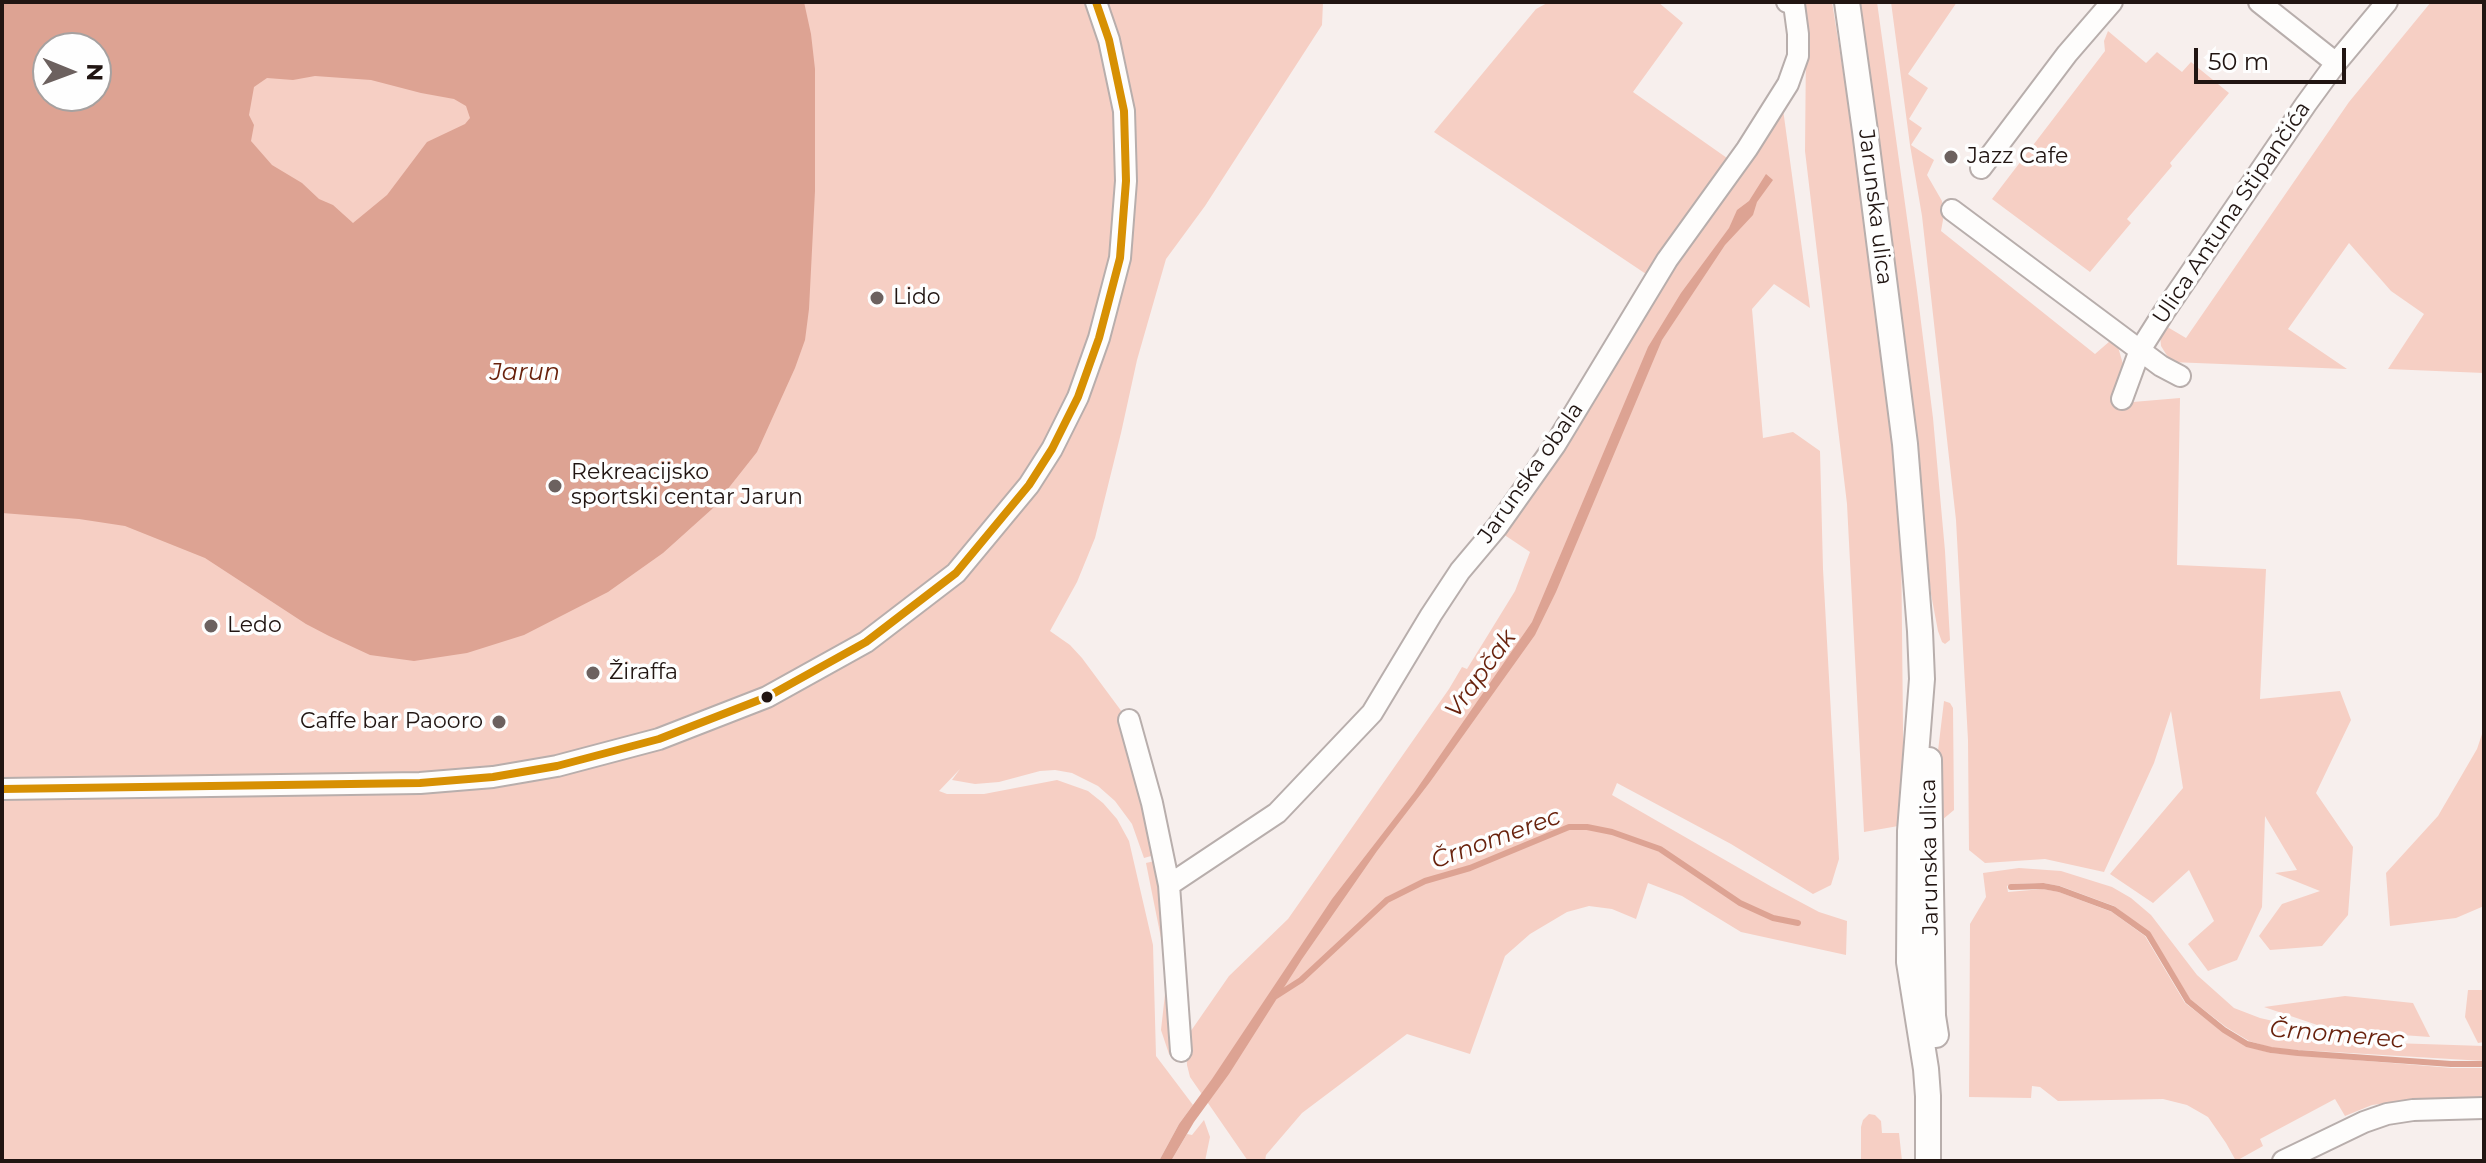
<!DOCTYPE html>
<meta charset="utf-8">
<style>
body{margin:0}
#map{position:relative;width:2486px;height:1163px;overflow:hidden;background:#f7efed;font-family:Montserrat,sans-serif}
canvas{display:block}
.frame{position:absolute;inset:0;border:4px solid #211512;pointer-events:none}
.north{position:absolute;left:32px;top:32px;width:80px;height:80px;box-sizing:border-box;background:#fefefe;border:2px solid #a6a1a0;border-radius:50%;rotate:91deg;font-size:22px;font-weight:700;line-height:32px;text-align:center;color:#211512}
.north::after{content:'';display:block;margin:auto;width:28px;height:36px;background:#6c615f;clip-path:polygon(50% 0,100% 100%,50% 72%,0 100%)}
.scale{position:absolute;left:2194px;top:48px;width:152px;height:36px;box-sizing:border-box;border:4px solid #211512;border-top:0;padding-left:10px;font-size:24px;line-height:28px;white-space:nowrap;color:#211512;-webkit-text-stroke:6px #fefefe;paint-order:stroke}
</style>
<div id="map">
<canvas width="2486" height="1163"></canvas>
<div class="frame"></div>
<div class="north">N</div>
<div class="scale">50 m</div>
</div>
<script>
const ctx = document.querySelector('canvas').getContext('2d');
ctx.lineJoin = 'round';
function fillPath(path, color) { ctx.fillStyle = color; ctx.fill(path, 'evenodd'); }
const shape = rows => new Path2D(rows.map(r => 'M' + r).join(''));
function stroke(path, color, width, dash) { ctx.strokeStyle = color; ctx.lineWidth = width; ctx.lineCap = dash ? 'butt' : 'round'; ctx.setLineDash(dash || []); ctx.stroke(path); }
function write(font, color, halo, rows, align = 'center') {
  ctx.font = font + ' Montserrat,sans-serif'; ctx.lineWidth = 7; ctx.setLineDash([]); ctx.textBaseline = 'middle'; ctx.strokeStyle = halo; ctx.fillStyle = color; for (const [text, x, y, turn = 0] of rows) {
    ctx.save(); ctx.translate(x, y); ctx.rotate((+turn || 0) * Math.PI / 180); ctx.textAlign = isNaN(turn) ? turn : align; if (halo) ctx.strokeText(text, 0, 0); ctx.fillText(text, 0, 0); ctx.restore();
  }
}
fillPath(shape([
 [2,2,1323,2,1322,25,1205,206,1166,259,1137,360,1121,433,1095,538,1077,582,1050,631,1070,645,1082,658,1125,716,1158,854,1144,858,1132,824,1115,801,1098,786,1072,773,1055,770,1040,771,999,782,975,784,952,780,960,769,939,791,947,794,984,794,1057,780,1088,791,1103,803,1117,819,1129,841,1153,945,1156,1056,1193,1105,1179,1124,1159,1161,2,1161],
 [48,48,96,48,96,96,48,96],
 [1549,2,1658,2,1683,23,1633,92,1727,158,1646,274,1434,132,1536,9],
 [1800,2,1832,2,1861,184,1896,447,1901,533,1904,825,1864,832,1847,504,1805,151,1806,48],
 [1859,2,1877,2,1917,290,1933,418,1945,551,1950,640,1945,644,1942,642,1938,631,1931,594,1905,337],
 [1891,2,1957,2,1908,74,1928,88,1909,119,1922,128,1911,145,1934,160,1927,175,1942,201,1943,220,1941,231,2095,354,2110,341,2118,347,2123,364,2111,399,2121,403,2180,398,2177,565,2266,569,2260,699,2340,691,2351,720,2316,793,2353,847,2348,915,2322,946,2270,950,2259,936,2282,904,2320,891,2275,873,2297,870,2265,816,2262,907,2237,960,2208,971,2188,944,2214,921,2189,870,2153,903,2110,874,2183,788,2171,711,2154,763,2104,872,2045,859,1985,863,1969,850,1968,740,1956,520,1922,216,1910,145],
 [2431,2,2484,2,2484,373,2388,369,2424,314,2391,291,2349,243,2288,329,2347,369,2171,362,2161,346,2160,335,2164,325,2186,338,2349,102],
 [2108,31,2146,63,2157,52,2182,72,2191,62,2229,93,2170,163,2172,166,2127,219,2131,223,2090,272,1992,199,2105,51,2104,41],
 [1783,109,1810,308,1774,284,1752,309,1763,438,1793,432,1820,451,1823,569,1839,859,1831,885,1813,894,1731,844,1617,783,1612,795,1772,887,1819,912,1847,921,1846,955,1741,932,1682,896,1648,883,1636,919,1612,909,1589,906,1567,912,1530,934,1505,956,1470,1054,1407,1034,1302,1113,1266,1155,1265,1161,1248,1161,1190,1077,1187,1065,1186,1038,1229,976,1288,919,1449,689,1462,667,1467,669,1515,591,1530,552,1500,532,1666,269],
 [1944,701,1950,703,1953,708,1954,810,1942,820,1937,759],
 [2484,728,2484,906,2456,918,2390,926,2386,873,2438,816,2477,749],
 [1159,860,1178,1053,1176,1062,1169,1054,1161,1030,1165,994,1164,953,1146,863],
 [2019,868,2061,871,2112,887,2131,898,2151,915,2197,975,2234,1008,2260,1018,2325,1033,2392,1043,2484,1046,2484,1061,2299,1050,2272,1048,2249,1041,2226,1027,2190,999,2150,933,2114,906,2060,886,2043,883,2011,884,2007,886,2008,892,2043,889,2059,892,2112,912,2145,936,2185,1003,2223,1032,2246,1046,2271,1053,2452,1068,2484,1068,2484,1099,2410,1100,2372,1105,2345,1116,2335,1099,2260,1139,2263,1146,2236,1161,2226,1143,2208,1117,2187,1105,2163,1099,2058,1101,2040,1087,2032,1086,2031,1098,1969,1097,1970,924,1986,897,1983,873],
 [2468,990,2484,990,2484,1042,2478,1043,2465,1017],
 [2345,996,2413,1003,2430,1037,2332,1030,2264,1007],
 [1869,1114,1875,1115,1881,1121,1882,1133,1899,1133,1902,1161,1861,1161,1861,1127,1863,1120],
 [1204,1120,1210,1137,1205,1161,1171,1161,1187,1134,1192,1135]
]), '#f6cfc4');
fillPath(shape([
 [2,2,804,2,811,34,815,69,815,191,809,309,805,340,795,368,757,452,712,509,663,553,608,592,524,635,467,653,414,661,370,655,329,636,306,624,205,558,125,526,79,519,2,513],
 [48,48,96,48,96,96,48,96],
 [315,76,371,80,421,93,454,99,466,106,470,118,465,124,427,142,387,195,353,223,333,205,319,199,302,183,272,165,251,141,254,125,249,115,254,87,267,78,293,80],
 [1766,174,1773,180,1757,202,1753,215,1725,245,1662,340,1556,592,1535,635,1430,782,1377,851,1302,959,1229,1074,1194,1122,1171,1161,1159,1161,1179,1124,1212,1079,1332,899,1414,793,1532,622,1648,347,1681,293,1729,228,1737,210,1749,201]
]), '#dda393');
stroke(shape([
 [2011,887,2043,886,2059,889,2113,909,2148,934,2188,1001,2224,1030,2247,1044,2271,1050,2298,1053,2451,1064,2484,1064],
 [1276,996,1301,980,1387,900,1425,881,1470,868,1569,827,1587,827,1612,832,1660,849,1740,903,1773,918,1798,923]
]), '#dda393', 6);
const minor = shape([
 [2259,2,2336,63],
 [1981,168,2067,54,2112,2],
 [1952,210,2161,366,2180,376],
 [2122,399,2140,350,2164,312,2306,104,2336,63,2387,2],
 [1129,720,1152,803,1169,885,1181,1051],
 [2,789,420,783,493,777,557,766,659,739,767,697,866,642,956,573,1029,485,1052,449,1078,397,1099,338,1120,258,1126,181,1124,111,1109,40,1096,2],
 [1169,885,1277,813,1372,713,1431,615,1460,571,1497,527,1555,445,1667,260,1747,149,1788,84,1798,56,1798,34,1794,4,1787,2],
 [2283,1161,2364,1122,2387,1114,2413,1110,2484,1108]
]);
const tertiary = shape([
 [1847,2,1865,131,1905,444,1920,631,1922,679,1910,831,1909,962,1926,1069,1928,1096,1928,1161],
 [1929,760,1933,1016,1936,1035]
]);
stroke(minor, '#b8aeac', 24);
stroke(tertiary, '#b8aeac', 28);
stroke(minor, '#fefdfc', 20);
stroke(tertiary, '#fefdfc', 24);
stroke(shape([
 [2,789,420,783,493,777,557,766,659,739,767,697,866,642,956,573,1029,485,1052,449,1078,397,1099,338,1120,258,1126,181,1124,111,1109,40,1096,2]
]), '#d79003', 8);
for (const [x, y, r, color] of [
 [1951,157,8,"#6c615f"],
 [877,298,8,"#6c615f"],
 [555,486,8,"#6c615f"],
 [211,626,8,"#6c615f"],
 [593,673,8,"#6c615f"],
 [767,697,7,"#211512"],
 [499,722,8,"#6c615f"]
]) { const dot = new Path2D(); dot.arc(x, y, r, 0, 2 * Math.PI); ctx.fillStyle = color; ctx.fill(dot); stroke(dot, '#fefefe', 3); }
write('22px', '#211512', '#fefefe', [
 ["Jazz Cafe",1967,157],
 ["Lido",893,298],
 ["Rekreacijsko",571,473],
 ["sportski centar Jarun",571,498],
 ["Ledo",227,626],
 ["Žiraffa",609,673],
 ["Caffe bar Paooro",483,722,"right"]
], 'left');
write('22px', '#211512', '#fefefe', [
 ["Jarunska ulica",1875,207,83],
 ["Ulica Antuna Stipančića",2232,213,-56],
 ["Jarunska obala",1531,473,-55],
 ["Jarunska ulica",1930,857,-91]
]);
write('italic 24px', '#69220d', '#fefefe', [
 ["Jarun",525,373],
 ["Vrapčak",1481,674,-54],
 ["Črnomerec",1496,839,-20],
 ["Črnomerec",2337,1035,5]
]);
</script>
